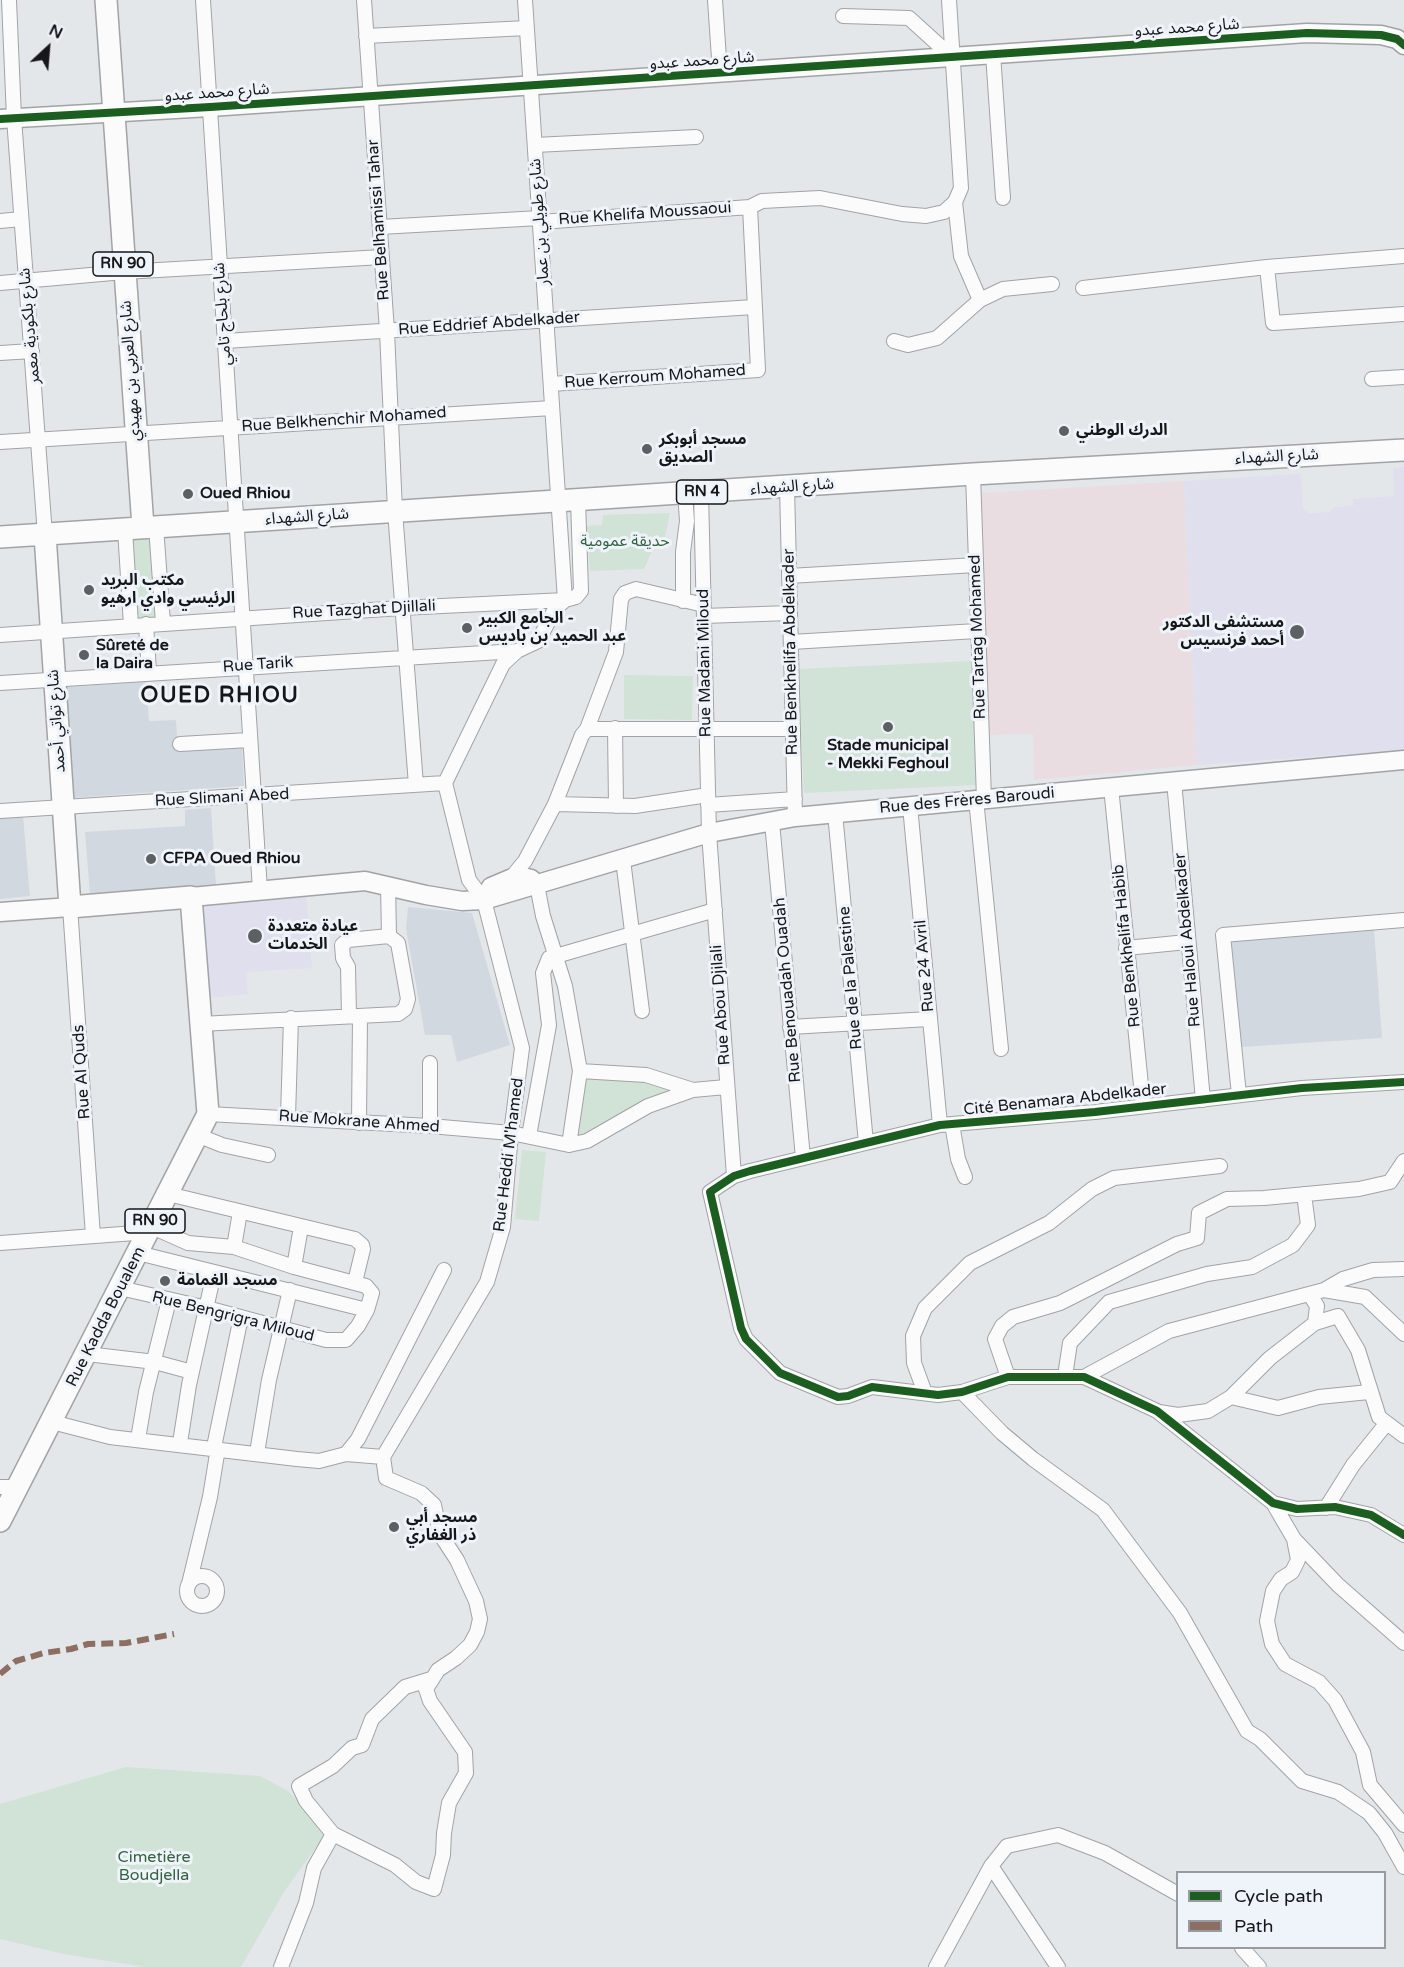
<!DOCTYPE html>
<meta charset="utf-8">
<style>
body{margin:0}
#map{position:relative;width:1404px;height:1967px;overflow:hidden;background:#e4e7ea;font-family:"Varela Round",sans-serif}
canvas{display:block}
.legend{position:absolute;left:1176px;top:1871px;width:210px;height:78px;box-sizing:border-box;background:#eff3fa;border:2px solid #989ba0;margin:0;padding:8px 10px;list-style:none;font-size:18px;color:#151719}
.legend li{display:flex;align-items:center;gap:12px;height:30px}
.legend b{width:30px;border:2px solid #989ba0}
.north{position:absolute;left:18px;top:18px;width:60px;height:60px;-webkit-text-stroke:4px #eff3fa;paint-order:stroke;rotate:26deg;font-size:16px;font-weight:700;line-height:24px;text-align:center;color:#151719}
.north::after{content:'';display:block;margin:auto;width:21px;height:27px;background:#151719;clip-path:polygon(50% 0,100% 100%,50% 72%,0 100%)}
</style>
<div id="map">
<canvas width="1404" height="1967"></canvas>
<ul class="legend">
<li><b style="height:8px;background:#1b5e20"></b>Cycle path</li>
<li><b style="height:8px;background:#8d6e63"></b>Path</li>
</ul>
<div class="north">N</div>
</div>
<script>
const ctx = document.querySelector('canvas').getContext('2d');
ctx.lineJoin = 'round';
function fillPath(path, color) { ctx.fillStyle = color; ctx.fill(path, 'evenodd'); }
const shape = rows => new Path2D(rows.map(r => 'M' + r).join(''));
function stroke(path, color, width, dash) { ctx.strokeStyle = color; ctx.lineWidth = width; ctx.lineCap = dash ? 'butt' : 'round'; ctx.setLineDash(dash || []); ctx.stroke(path); }
function write(font, color, halo, rows, align = 'center') {
  ctx.font = font + ' "Varela Round","Noto Sans Arabic",sans-serif'; ctx.lineWidth = 6; ctx.setLineDash([]); ctx.textBaseline = 'middle'; ctx.strokeStyle = halo; ctx.fillStyle = color; for (const [text, x, y, turn = 0] of rows) {
    ctx.save(); ctx.translate(x, y); ctx.rotate((+turn || 0) * Math.PI / 180); ctx.textAlign = isNaN(turn) ? turn : align; if (halo) ctx.strokeText(text, 0, 0); ctx.fillText(text, 0, 0); ctx.restore();
  }
}
fillPath(shape([
 [146,682,149,721,176,720,178,750,242,746,244,786,69,798,62,687],
 [211,808,216,885,90,894,85,832,185,826,185,810],
 [23,816,30,896,0,899,0,817],
 [408,907,472,913,510,1045,457,1062,451,1035,425,1035,406,929],
 [1374,929,1382,1038,1241,1047,1230,940]
]), '#d2d8e0');
fillPath(shape([
 [1184,481,1197,765,1034,780,1033,734,990,735,981,493]
]), '#eadde2');
fillPath(shape([
 [1404,467,1404,750,1197,765,1184,481,1301,474,1303,509,1309,513,1329,512,1335,507,1353,506,1353,499,1394,496,1393,468],
 [306,894,312,968,246,972,248,994,205,998,198,903]
]), '#dfdfed');
fillPath(shape([
 [670,513,664,541,657,540,644,569,590,571,586,526,602,525,603,515],
 [152,534,158,618,136,619,130,535],
 [971,661,977,785,804,793,798,669],
 [624,675,693,676,692,720,624,719],
 [583,1074,646,1079,673,1087,667,1096,589,1135,575,1139],
 [522,1150,546,1152,539,1221,515,1219],
 [126,1767,260,1776,288,1791,327,1832,284,1892,241,1967,145,1967,64,1954,0,1939,0,1804]
]), '#d1e2d7');
const street = shape([
 [9,0,14,118,45,535],
 [203,0,260,890],
 [364,0,387,331,395,511,416,785],
 [525,0,565,600],
 [715,0,720,73],
 [843,16,909,18,952,57],
 [366,36,527,28],
 [993,54,1003,198],
 [535,145,696,137],
 [955,202,961,256,980,300],
 [0,221,21,219],
 [540,222,750,207,762,201,820,198,902,214,926,216,944,212,955,202,961,188,949,0],
 [380,227,540,218],
 [1267,267,1273,323,1404,314],
 [0,283,124,272,382,257],
 [1083,288,1267,267,1404,256],
 [225,341,754,307],
 [894,341,908,345,937,338,980,300,1003,289,1052,284],
 [0,353,32,351],
 [1372,379,1404,377],
 [551,384,758,370,750,207],
 [0,442,552,408],
 [973,474,984,799],
 [787,487,795,817],
 [701,492,709,833,734,1176],
 [156,526,163,623],
 [125,529,131,625],
 [789,576,976,565],
 [683,601,683,552,687,521,685,493],
 [704,616,790,613],
 [146,624,149,672],
 [0,635,401,608,565,600],
 [791,642,977,631],
 [0,683,517,651],
 [615,728,616,806],
 [587,729,793,729],
 [180,744,249,740],
 [1174,781,1203,1100],
 [1111,787,1143,1105],
 [976,799,1001,1049],
 [555,804,635,806,708,795],
 [708,805,795,799],
 [910,806,940,1125],
 [0,811,445,783],
 [835,813,866,1143],
 [772,822,803,1158],
 [623,860,642,1011],
 [510,879,525,861,555,804,582,735,587,729,616,652,621,599,625,593,636,589,704,605],
 [388,885,389,936],
 [537,885,543,916,565,986,580,1071,569,1145],
 [70,907,93,1236],
 [1126,948,1187,942],
 [200,1024,398,1014,405,1009,408,999,398,943,389,936,348,940,342,945,343,958,348,967,349,1016],
 [790,1027,929,1019],
 [430,1063,430,1126],
 [580,1071,646,1075,693,1090,726,1087],
 [1404,1082,1302,1088,1095,1112,940,1125,750,1171,734,1176,710,1192,741,1328,746,1339,780,1373,838,1397,848,1396,872,1387,938,1395,962,1392,1008,1377,1084,1377,1157,1411,1273,1503,1297,1509,1335,1507,1371,1515,1404,1535],
 [1239,1095,1223,935,1404,920],
 [208,1114,430,1126,511,1133,569,1145,587,1141,648,1106,693,1090],
 [288,1117,291,1018],
 [359,1123,360,1016],
 [952,1124,958,1159,965,1177],
 [197,1135,222,1145,268,1155],
 [529,1136,549,1025,543,973,549,958,715,910],
 [168,1194,355,1239,362,1245,363,1249,355,1282],
 [0,1243,149,1232],
 [234,1247,240,1212],
 [138,1253,367,1310],
 [294,1267,301,1227],
 [120,1288,207,1308,326,1340,346,1340,358,1326,367,1310,372,1293,366,1286,294,1267,234,1247,188,1243,152,1227],
 [1324,1290,1343,1279,1373,1270,1404,1269],
 [1315,1323,1338,1316,1358,1350,1379,1417,1404,1436],
 [87,1354,155,1362,192,1372],
 [1065,1376,1070,1343,1109,1302,1207,1274,1252,1267,1293,1245,1308,1225,1304,1194],
 [1008,1377,995,1339,1002,1326,1013,1317,1060,1303,1177,1244,1197,1238,1199,1213,1227,1199,1264,1198,1359,1189,1390,1182,1404,1161],
 [1084,1377,1169,1331,1324,1290,1365,1297,1404,1334],
 [962,1392,1002,1433,1033,1459,1103,1510,1180,1613,1247,1731,1260,1739,1302,1781,1338,1792,1369,1813,1385,1833,1404,1867],
 [925,1393,914,1363,913,1336,925,1308,970,1263,1049,1223,1092,1189,1114,1178,1220,1166],
 [1231,1397,1278,1408,1319,1397,1369,1392],
 [1159,1412,1178,1415,1208,1411,1231,1397,1270,1358,1315,1323,1317,1306,1310,1295],
 [52,1422,110,1437,297,1459,319,1461,346,1454,358,1439,444,1270],
 [138,1439,146,1392,169,1300],
 [180,1443,189,1385,214,1273],
 [214,1447,241,1317],
 [257,1453,269,1380,290,1290],
 [346,1454,383,1457],
 [383,1457,487,1282,503,1227,511,1133,522,1048,484,900,469,880,445,783,503,664,517,651,538,641,555,609,565,600,576,597,581,591,578,500],
 [0,1487,17,1487],
 [1273,1503,1294,1539,1338,1585,1404,1643],
 [1326,1508,1353,1465,1386,1424],
 [1294,1539,1298,1560,1292,1572,1281,1579,1273,1591,1267,1621,1272,1644,1285,1664,1319,1682,1335,1700,1363,1752,1370,1785,1404,1825],
 '187 1591a15 15 0 1 1 30 0a15 15 0 1 1-30 0Z',
 [189,1584,210,1497,218,1448],
 [333,1834,395,1865,416,1882,434,1889,443,1855,444,1833,449,1803,466,1773,465,1752,430,1701,426,1689,438,1670,456,1658,470,1645,477,1632,480,1619,476,1601,457,1560,440,1534,434,1505,421,1493,386,1478,383,1457],
 [991,1866,1058,1967],
 [1242,1948,1259,1967],
 [281,1967,306,1903,314,1868,333,1834,306,1801,299,1786,333,1766,352,1748,362,1745,372,1719,405,1687,431,1679],
 [936,1967,991,1866,1007,1846,1058,1835,1105,1853,1178,1894]
]);
const secondary = shape([
 [0,119,210,107,1307,33,1381,35,1397,39,1404,45],
 [191,897,365,881,426,895,462,901,484,900,709,833,795,817,1404,760],
 [484,900,491,887,510,879,523,877,531,879,537,885],
 [0,912,70,907]
]);
const primary = shape([
 [106,0,143,527],
 [0,537,973,474,1404,450],
 [0,1521,208,1114,191,897,70,907,45,535]
]);
stroke(street, '#a1a3a5', 16);
stroke(secondary, '#a1a3a5', 21);
stroke(primary, '#a1a3a5', 24);
stroke(street, '#fbfbfc', 14);
stroke(secondary, '#fbfbfc', 18);
stroke(primary, '#fbfbfc', 21);
stroke(shape([
 [0,1674,16,1661,44,1653,71,1649,88,1644,126,1643,174,1634]
]), '#8d6e63', 6, [12, 6]);
stroke(shape([
 [0,119,210,107,1307,33,1381,35,1397,39,1404,45],
 [1404,1082,1302,1088,1095,1112,940,1125,750,1171,734,1176,710,1192,741,1328,746,1339,780,1373,838,1397,848,1396,872,1387,938,1395,962,1392,1008,1377,1084,1377,1157,1411,1273,1503,1297,1509,1335,1507,1371,1515,1404,1535]
]), '#1b5e20', 8);
for (const [x, y, r, color] of [
 [1064,431,6,"#5d6062"],
 [647,449,6,"#5d6062"],
 [188,494,6,"#5d6062"],
 [89,590,6,"#5d6062"],
 [467,628,6,"#5d6062"],
 [1297,632,8,"#5d6062"],
 [84,655,6,"#5d6062"],
 [888,727,6,"#5d6062"],
 [151,859,6,"#5d6062"],
 [255,936,8,"#5d6062"],
 [165,1281,6,"#5d6062"],
 [394,1527,6,"#5d6062"]
]) { const dot = new Path2D(); dot.arc(x, y, r, 0, 2 * Math.PI); ctx.fillStyle = color; ctx.fill(dot); stroke(dot, '#eff3fa', 2); }
for (const [x, y, w] of [
 [123,264,60],
 [702,492,51],
 [155,1221,60]
]) { const box = new Path2D(); box.roundRect(x - w / 2, y - 12, w, 24, 4.5); ctx.fillStyle = '#eff3fa'; ctx.fill(box); stroke(box, '#151719', 1.5); }
write('bold 15px', '#151719', null, [
 ["RN 90",123,264],
 ["RN 4",702,492],
 ["RN 90",155,1221]
]);
write('16px', '#151719', '#eff3fa', [
 ["شارع محمد عبدو",1187,28,-4],
 ["شارع محمد عبدو",702,61,-4],
 ["شارع محمد عبدو",217,93,-4],
 ["Rue Khelifa Moussaoui",645,214,-4],
 ["Rue Belhamissi Tahar",379,220,-94],
 ["شارع طويلي بن عمار",540,222,-94],
 ["شارع بلحاج تامي",223,314,-94],
 ["Rue Eddrief Abdelkader",489,324,-4],
 ["شارع بلكودية معمر",30,326,-95],
 ["شارع العربي بن مهيدي",131,371,-94],
 ["Rue Kerroum Mohamed",655,377,-4],
 ["Rue Belkhenchir Mohamed",344,420,-4],
 ["شارع الشهداء",1277,457,-3],
 ["شارع الشهداء",792,487,-4],
 ["شارع الشهداء",307,517,-4],
 ["Rue Tazghat Djillali",364,610,-3],
 ["Rue Tartag Mohamed",978,637,-92],
 ["Rue Benkhelifa Abdelkader",791,652,-91],
 ["Rue Madani Miloud",705,663,-91],
 ["Rue Tarik",258,665,-4],
 ["شارع تواتي أحمد",57,721,-94],
 ["Rue Slimani Abed",222,798,-3],
 ["Rue des Frères Baroudi",967,801,-5],
 ["Rue Haloui Abdelkader",1188,940,-95],
 ["Rue Benkhelifa Habib",1127,946,-96],
 ["Rue 24 Avril",925,966,-95],
 ["Rue de la Palestine",851,978,-95],
 ["Rue Benouadah Ouadah",788,990,-95],
 ["Rue Abou Djilali",721,1005,-94],
 ["Rue Al Quds",82,1072,-94],
 ["Cité Benamara Abdelkader",1065,1100,-6],
 ["Rue Mokrane Ahmed",359,1122,4],
 ["Rue Heddi M'hamed",509,1155,-83],
 ["Rue Kadda Boualem",106,1317,-63],
 ["Rue Bengrigra Miloud",233,1317,14]
]);
write('bold 16px', '#151719', '#eff3fa', [
 ["الدرك الوطني",1076,431],
 ["مسجد أبوبكر",659,440],
 ["الصديق",659,458],
 ["Oued Rhiou",200,494],
 ["مكتب البريد",101,581],
 ["الرئيسي وادي ارهيو",101,599],
 ["الجامع الكبير -",479,619],
 ["عبد الحميد بن باديس",479,637],
 ["مستشفى الدكتور",1284,623,"right"],
 ["أحمد فرنسيس",1284,641,"right"],
 ["Sûreté de",96,646],
 ["la Daira",96,664],
 ["Stade municipal",888,746,"center"],
 ["- Mekki Feghoul",888,764,"center"],
 ["CFPA Oued Rhiou",163,859],
 ["عيادة متعددة",268,927],
 ["الخدمات",268,945],
 ["مسجد الغمامة",177,1281],
 ["مسجد أبي",406,1518],
 ["ذر الغفاري",406,1536]
], 'left');
write('16px', '#356241', '#eff3fa', [
 ["حديقة عمومية",625,542],
 ["Cimetière",154,1858],
 ["Boudjella",154,1876]
]);
ctx.letterSpacing = '1.5px';
write('bold 22px', '#151719', '#eff3fa', [
 ["OUED RHIOU",220,696]
]);
ctx.letterSpacing = '0px';
</script>
